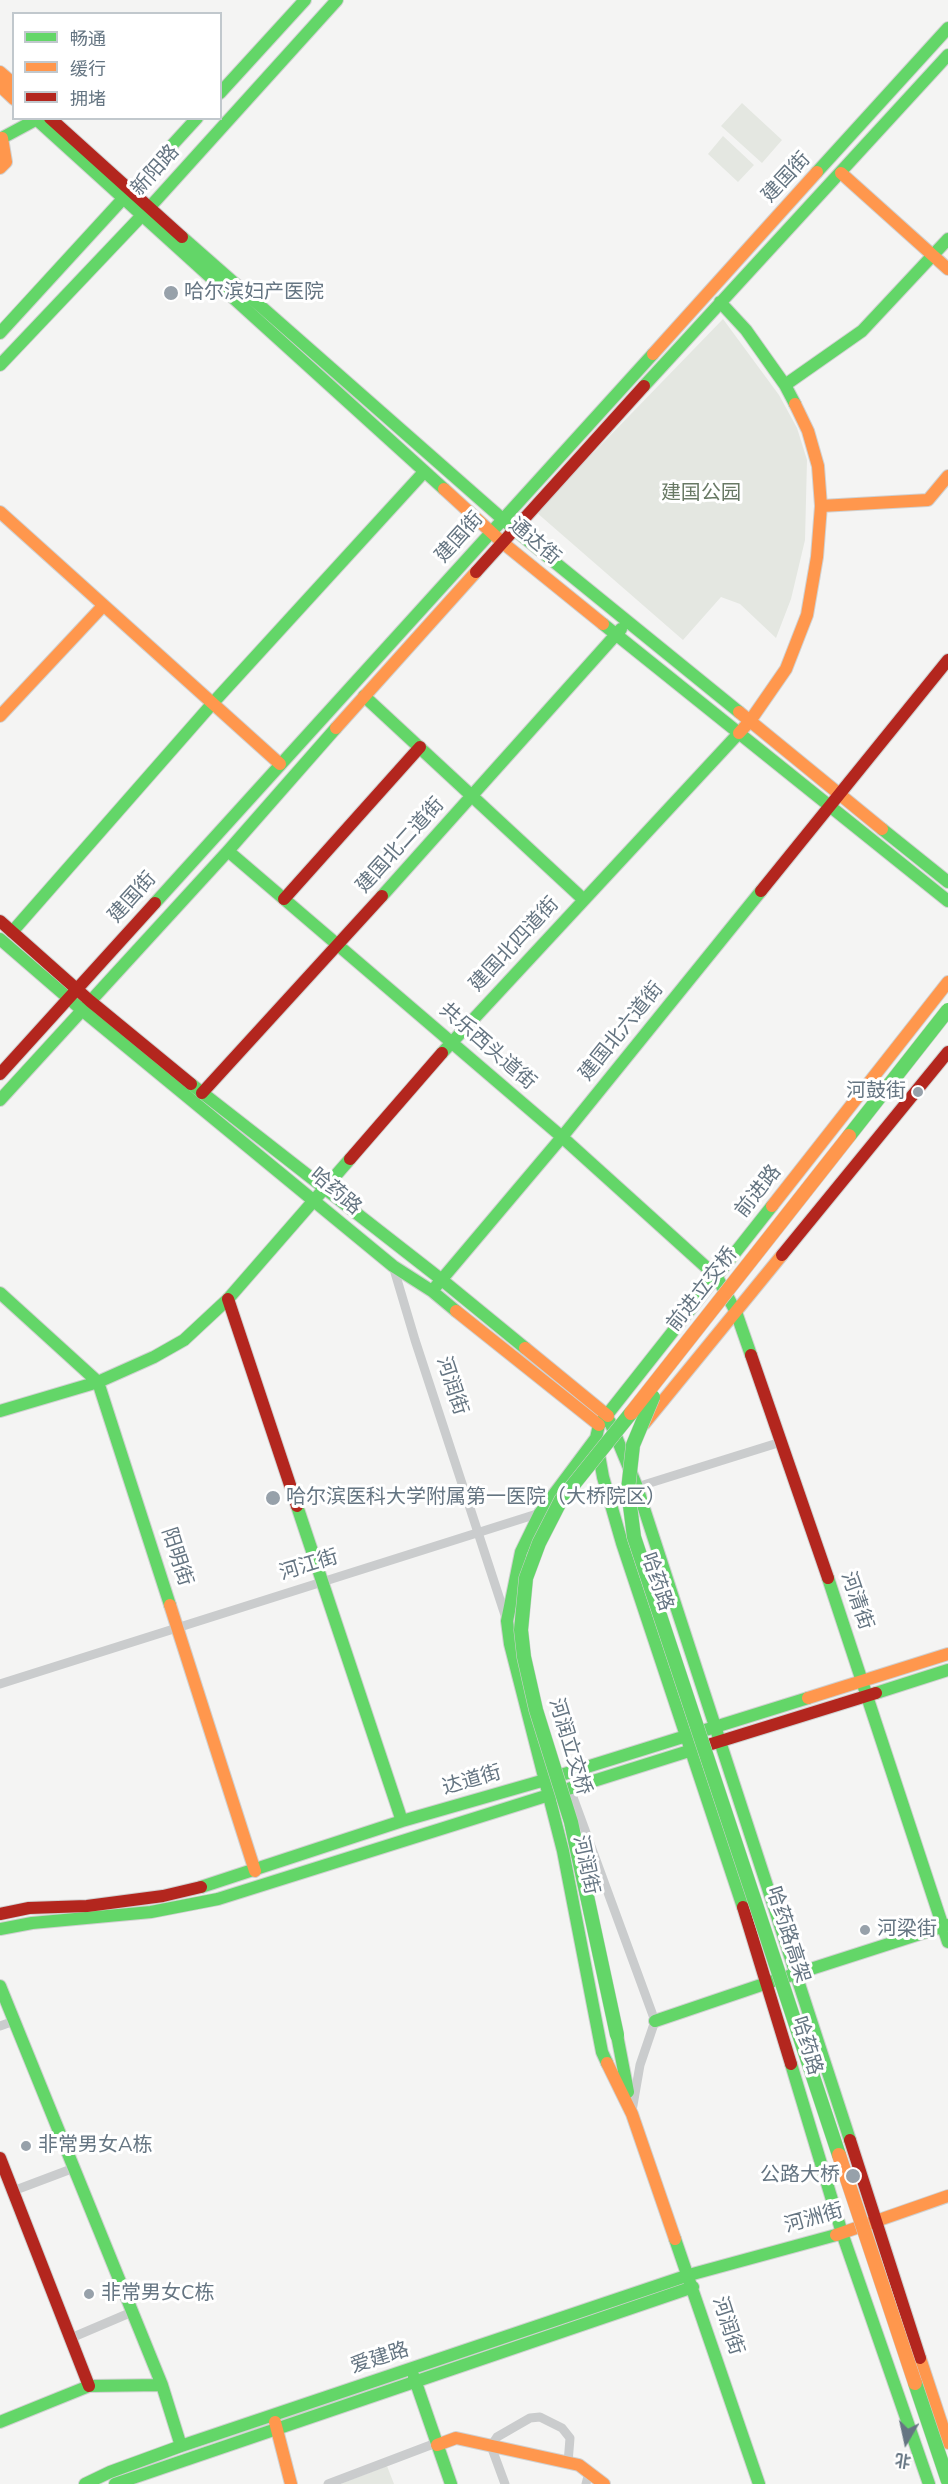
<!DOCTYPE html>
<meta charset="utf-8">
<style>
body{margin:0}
#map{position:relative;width:948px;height:2484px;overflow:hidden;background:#f4f4f3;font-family:"Nunito Sans","Noto Sans SC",sans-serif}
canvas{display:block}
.legend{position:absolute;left:12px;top:12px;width:210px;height:108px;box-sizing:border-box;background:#fff;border:2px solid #c1c8cd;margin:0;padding:8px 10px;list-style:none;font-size:18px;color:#657582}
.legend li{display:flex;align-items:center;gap:12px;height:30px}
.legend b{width:30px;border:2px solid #c1c8cd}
.north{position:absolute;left:876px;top:2412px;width:60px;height:60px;-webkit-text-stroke:4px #fff;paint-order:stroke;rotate:189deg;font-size:16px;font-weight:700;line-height:24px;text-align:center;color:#657582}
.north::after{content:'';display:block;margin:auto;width:21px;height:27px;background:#657582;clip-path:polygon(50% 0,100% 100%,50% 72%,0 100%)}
</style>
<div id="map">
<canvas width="948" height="2484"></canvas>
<ul class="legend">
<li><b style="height:8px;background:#63d668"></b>畅通</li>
<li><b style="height:8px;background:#ff974d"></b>缓行</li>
<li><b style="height:8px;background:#b3261e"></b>拥堵</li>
</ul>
<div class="north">北</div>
</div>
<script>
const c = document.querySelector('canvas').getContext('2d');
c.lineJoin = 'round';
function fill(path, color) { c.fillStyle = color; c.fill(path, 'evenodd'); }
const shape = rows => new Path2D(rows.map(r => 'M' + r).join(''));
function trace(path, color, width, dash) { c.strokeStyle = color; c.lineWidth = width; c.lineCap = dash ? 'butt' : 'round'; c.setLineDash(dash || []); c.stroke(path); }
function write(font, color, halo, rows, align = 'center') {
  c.font = font + ' "Nunito Sans","Noto Sans SC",sans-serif'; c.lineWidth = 6; c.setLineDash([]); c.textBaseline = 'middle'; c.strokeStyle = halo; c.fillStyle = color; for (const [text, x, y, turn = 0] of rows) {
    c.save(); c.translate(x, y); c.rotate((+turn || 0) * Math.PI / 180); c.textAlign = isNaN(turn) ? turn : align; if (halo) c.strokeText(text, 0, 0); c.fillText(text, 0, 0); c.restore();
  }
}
fill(shape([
 [742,103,782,140,762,163,721,126],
 [723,136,754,165,738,182,708,154],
 [723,319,779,395,797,428,807,460,805,540,791,599,776,638,740,604,721,597,683,640,536,512],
 [387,2466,394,2484,340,2484]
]), '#e4e7e1');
const fast = shape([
 [220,93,305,0],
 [35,118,444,489],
 [0,139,39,118],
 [817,172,948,28],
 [182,237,515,530,739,712],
 [720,302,746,330,785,385,795,404],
 [0,333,197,118],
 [0,365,149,208,337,0],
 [785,385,862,331,948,239],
 [644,386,948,55],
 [603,624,948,901],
 [364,696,583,899],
 [882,829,948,882],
 [228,851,562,1137,717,1277,736,1312,751,1355],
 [382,896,621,629],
 [155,903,653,354],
 [12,932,212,704,424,472],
 [0,939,82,1010,393,1266,432,1291,456,1311],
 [442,1053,739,733],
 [191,1084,442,1280,525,1348],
 [0,1100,228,851,336,728],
 [432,1291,562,1137,761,891],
 [0,1293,98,1382,170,1605],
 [0,1411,98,1382,154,1357,184,1340,228,1299,350,1159],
 [610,1422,637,1487,850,2140],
 [596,1438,540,1513,521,1552,507,1621,510,1644,563,1851,602,2052,607,2063],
 [297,1506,402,1821],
 [828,1578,948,1942],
 [876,1693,948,1670],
 [201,1887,402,1821,545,1780,808,1698],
 [743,1907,622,1543,603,1477,596,1438,599,1425,772,1206],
 [0,1929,32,1923,151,1912,218,1899,708,1745],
 [789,1976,948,1925],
 [0,1986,162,2385,181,2446],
 [655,2021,773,1981],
 [617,2035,628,2092],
 [791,2064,842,2233,929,2484],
 [675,2239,759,2484],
 [414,2377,451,2484],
 [0,2422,89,2386,162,2385],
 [85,2484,110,2472,181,2446,689,2275,836,2235],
 [115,2484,693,2287]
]);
const slow = shape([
 [0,72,14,84],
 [0,86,14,99],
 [0,168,6,162,2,138],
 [841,173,948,269],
 [653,354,817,172],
 [444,489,503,543,603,624],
 [821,506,928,500,948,476],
 [0,512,280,764],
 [739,712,882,829],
 [0,716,103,606],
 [336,728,476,572],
 [739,733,750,721,786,669,807,615,817,557,821,506,818,466,808,431,795,404],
 [772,1206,948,982],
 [456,1311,599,1425],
 [525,1348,608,1416],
 [644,1424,782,1255],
 [170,1605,255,1871],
 [808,1698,948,1654],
 [607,2063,632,2114,675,2239],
 [836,2235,948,2196],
 [920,2358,948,2443],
 [275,2422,291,2484],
 [437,2445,456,2438,579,2465,604,2484]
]);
const jam = shape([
 [50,118,182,237],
 [476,572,644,386],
 [761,891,948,660],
 [284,899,420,747],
 [0,921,90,1001,191,1084],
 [0,1074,155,903],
 [202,1093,382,896],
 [350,1159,442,1053],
 [782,1255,948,1052],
 [228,1299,297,1506],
 [751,1355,828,1578],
 [708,1745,876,1693],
 [743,1907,791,2064],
 [0,1914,29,1908,87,1906,163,1896,201,1887],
 [850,2140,920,2358],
 [0,2158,89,2386]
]);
trace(fast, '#d0d1d1', 14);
trace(slow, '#d0d1d1', 14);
trace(jam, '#d0d1d1', 14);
trace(shape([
 [393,1266,415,1340,505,1615],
 [637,1487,781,1442],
 [0,1684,540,1513],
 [570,1789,655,2021,640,2065,632,2111],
 [0,2026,14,2021],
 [13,2191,74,2168],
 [71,2338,132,2312],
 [328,2484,436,2443],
 [505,2484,491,2446,497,2437,530,2418,540,2417,562,2428,570,2438,568,2463],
 [586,2484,589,2472]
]), '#cacccd', 9);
trace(fast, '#63d668', 12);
trace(slow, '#ff974d', 12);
trace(jam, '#b3261e', 12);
const fastBridge = shape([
 [849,1136,948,1010],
 [653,1397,633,1445,628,1490,634,1537,839,2155],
 [617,2035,571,1822,536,1710,524,1657,521,1630,526,1578,539,1543,561,1500,631,1413],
 [915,2383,948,2481]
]);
const slowBridge = shape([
 [631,1413,849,1136],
 [839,2155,915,2383]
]);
trace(fastBridge, '#d0d0d1', 15, []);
trace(slowBridge, '#d0d0d1', 15, []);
trace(fastBridge, '#63d668', 14);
trace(slowBridge, '#ff974d', 14);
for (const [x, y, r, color] of [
 [171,293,8,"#97a1aa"],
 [918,1092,6,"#97a1aa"],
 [273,1498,8,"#97a1aa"],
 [865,1930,6,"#97a1aa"],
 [26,2146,6,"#97a1aa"],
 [853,2176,8,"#97a1aa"],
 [89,2294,6,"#97a1aa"]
]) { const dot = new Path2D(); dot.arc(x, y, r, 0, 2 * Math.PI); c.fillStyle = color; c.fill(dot); trace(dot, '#fff', 2); }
write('20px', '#657582', '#fff', [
 ["新阳路",156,171,-48],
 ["建国街",787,178,-47],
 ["建国街",460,538,-48],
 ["通达街",534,542,40],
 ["建国北二道街",401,846,-48],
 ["建国街",133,898,-48],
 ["建国北四道街",515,945,-47],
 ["建国北六道街",622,1032,-51],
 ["共乐西头道街",487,1047,41],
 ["哈药路",335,1192,40],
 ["前进路",759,1192,-52],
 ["前进立交桥",703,1290,-52],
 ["河润街",451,1386,72],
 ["阳明街",176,1557,72],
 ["河江街",309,1566,-17],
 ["哈药路",656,1582,71],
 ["河清街",856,1601,71],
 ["河润立交桥",569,1747,73],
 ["达道街",472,1781,-16],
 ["河润街",585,1865,78],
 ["哈药路高架",787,1935,72],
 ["哈药路",806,2046,73],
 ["河洲街",814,2219,-16],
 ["河润街",727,2326,72],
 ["爱建路",380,2359,-18]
]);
write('20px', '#657582', '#fff', [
 ["哈尔滨妇产医院",184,293],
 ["河鼓街",906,1092,"right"],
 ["哈尔滨医科大学附属第一医院（大桥院区）",286,1498],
 ["河梁街",877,1930],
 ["非常男女A栋",38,2146],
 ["公路大桥",840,2176,"right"],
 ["非常男女C栋",101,2294]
], 'left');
write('20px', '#687964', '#fff', [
 ["建国公园",701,494]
]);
</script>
